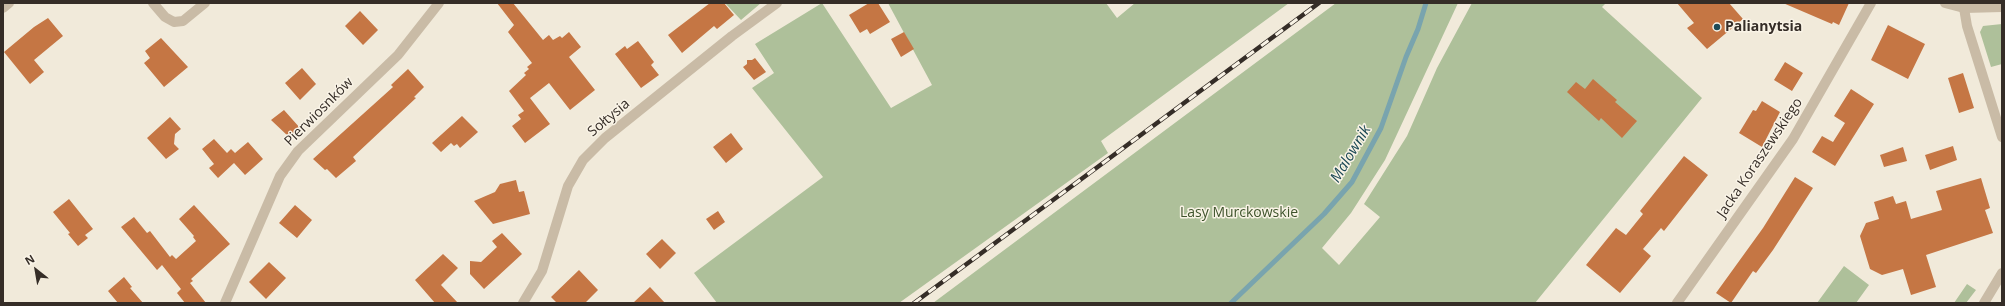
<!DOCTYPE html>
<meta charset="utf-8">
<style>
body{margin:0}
#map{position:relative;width:2005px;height:306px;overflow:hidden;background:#f1eada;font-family:"Open Sans",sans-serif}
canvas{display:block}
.frame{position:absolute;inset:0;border:4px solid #352d27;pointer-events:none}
.north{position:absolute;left:16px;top:250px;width:40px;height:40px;-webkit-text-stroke:3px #f9f3e6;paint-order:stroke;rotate:329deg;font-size:11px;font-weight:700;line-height:16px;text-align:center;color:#352d27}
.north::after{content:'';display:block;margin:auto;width:14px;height:18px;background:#352d27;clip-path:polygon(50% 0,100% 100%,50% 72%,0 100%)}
</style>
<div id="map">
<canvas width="2005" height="306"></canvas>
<div class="frame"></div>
<div class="north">N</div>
</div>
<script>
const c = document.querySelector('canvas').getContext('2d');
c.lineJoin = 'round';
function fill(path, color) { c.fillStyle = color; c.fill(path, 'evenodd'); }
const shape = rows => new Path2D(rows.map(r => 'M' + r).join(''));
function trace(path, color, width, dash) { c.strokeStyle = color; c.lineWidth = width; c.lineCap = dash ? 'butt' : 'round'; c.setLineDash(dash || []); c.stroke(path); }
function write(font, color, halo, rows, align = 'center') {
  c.font = font + ' "Open Sans",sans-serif'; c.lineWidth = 3; c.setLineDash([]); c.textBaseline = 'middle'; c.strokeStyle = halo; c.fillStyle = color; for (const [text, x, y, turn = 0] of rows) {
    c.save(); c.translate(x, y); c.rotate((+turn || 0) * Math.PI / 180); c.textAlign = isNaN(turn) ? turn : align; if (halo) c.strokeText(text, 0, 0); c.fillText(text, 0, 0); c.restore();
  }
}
fill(shape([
 [725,3,761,3,741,20],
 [822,3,891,108,932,85,888,3,1106,3,1117,18,1135,3,1289,3,1101,141,1108,153,899,303,717,303,694,273,823,177,752,88,774,73,755,44],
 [1336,3,1458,3,1385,160,1351,213,1322,248,1339,265,1380,217,1364,204,1407,136,1437,68,1472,3,1606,3,1602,7,1702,98,1535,303,933,303],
 [2002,24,2002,64,1991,67,1980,32,1983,26],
 [1844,266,1869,285,1856,303,1817,303],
 [1967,284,1976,290,1966,303,1954,303]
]), '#aec09a');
trace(shape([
 [1231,303,1324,214,1352,182,1381,128,1406,57,1418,29,1426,3]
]), '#79a4ae', 5);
fill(shape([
 [497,3,513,3,543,40,549,35,553,40,560,36,562,38,569,32,581,47,569,57,595,90,570,110,549,83,530,98,550,124,525,143,512,126,521,119,518,115,524,111,509,91,526,75,524,73,529,69,527,67,532,63,508,32,514,25],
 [710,3,724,3,734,15,717,29,714,26,682,53,668,35],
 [869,3,878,3,890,22,870,34,867,29,860,33,849,15],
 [1677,3,1729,3,1743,19,1707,49,1687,28,1694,23],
 [1783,3,1849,3,1839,25,1833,22,1832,24],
 [360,11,378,30,363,45,345,26],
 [48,18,63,36,34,60,44,72,30,84,4,52,34,27],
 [1888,25,1925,44,1908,79,1871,60],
 [904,32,914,49,901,57,891,39],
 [161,38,188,67,164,87,144,63,150,58,145,51],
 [638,41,654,62,651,65,659,75,641,88,615,54,625,46,627,49],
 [755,58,766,72,754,80,743,67,747,64,747,60,752,60],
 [1785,62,1803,73,1792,91,1774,80],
 [302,68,316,84,300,100,285,83],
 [408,69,424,87,414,97,416,98,353,157,356,161,336,178,327,169,325,170,313,159,393,87,391,85],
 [1963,73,1974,108,1959,113,1948,78],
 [1593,79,1617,100,1615,102,1637,121,1622,138,1601,118,1599,121,1567,92,1576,82,1585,89],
 [1851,89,1874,104,1835,166,1812,152,1822,136,1833,142,1845,123,1834,116],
 [1762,101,1780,112,1762,147,1739,133,1753,110,1756,111],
 [284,110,300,128,289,137,271,120],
 [462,116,478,132,460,148,457,144,454,146,451,143,441,152,432,143],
 [170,117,181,129,175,134,174,144,179,149,166,159,147,138],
 [731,133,743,149,726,163,713,147],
 [214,139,227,153,231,149,235,153,248,142,263,159,245,175,234,163,218,178,209,168,214,164,202,149],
 [1953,146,1957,160,1930,170,1925,155],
 [1903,147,1907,161,1884,167,1880,155],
 [1684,156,1708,175,1664,231,1661,228,1643,249,1651,256,1620,293,1586,265,1616,228,1626,235,1643,214,1640,211],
 [1795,177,1813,188,1773,250,1756,273,1753,271,1731,303,1716,293,1763,228],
 [1981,178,1990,208,1985,210,1993,233,1926,255,1936,287,1911,295,1903,269,1882,275,1870,269,1860,236,1866,223,1879,219,1874,202,1893,196,1896,204,1906,201,1911,219,1942,210,1936,191],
 [516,180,519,192,524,191,530,214,493,224,474,201,495,192,500,184],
 [69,199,93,229,85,235,88,238,78,246,68,234,70,233,53,212],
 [194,205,230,244,191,279,193,281,190,283,206,303,185,303,177,293,181,289,162,265,157,270,121,227,134,217,147,233,150,231,170,257,172,255,176,259,196,241,193,237,194,236,179,219],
 [295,205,312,220,297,238,279,223],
 [718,211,725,222,714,230,706,219],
 [502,233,522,254,484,289,470,274,470,261,481,262,497,247,492,241],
 [662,239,676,253,660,269,646,254],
 [443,254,458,268,441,285,458,303,435,303,415,280],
 [269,262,286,278,266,299,249,282],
 [579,270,598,290,585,303,557,303,551,297],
 [124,277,132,287,130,288,143,303,118,303,108,291],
 [650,287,665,303,633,303]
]), '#c57644');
trace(shape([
 [153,3,165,17,174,22,183,21,205,3],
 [3,8,9,3],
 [1964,8,1967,26,2002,137],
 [225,303,280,176,298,151,398,55,439,3],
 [523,303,542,271,568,186,583,160,605,138,732,36,777,3],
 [1677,303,1793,139,1871,3],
 [1984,303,2002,273]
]), '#c9bba6', 10);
trace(shape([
 [1945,3,1964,8,2002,7]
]), '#c9bba6', 10);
const rail = shape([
 [914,303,1319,3]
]);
trace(rail, '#352d27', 4.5);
trace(rail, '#f9f3e6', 3, [9]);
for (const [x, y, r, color] of [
 [1717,27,4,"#1d4a56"]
]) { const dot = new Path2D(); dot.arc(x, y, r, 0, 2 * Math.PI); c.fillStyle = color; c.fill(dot); trace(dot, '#f9f3e6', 1.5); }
write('bold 14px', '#352d27', '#f9f3e6', [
 ["Palianytsia",1725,27]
], 'left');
write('14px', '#352d27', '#f9f3e6', [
 ["Pierwiosnków",319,112,-45],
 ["Sołtysia",609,118,-40],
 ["Jacka Koraszewskiego",1760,158,-56]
]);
write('14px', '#3e532b', '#f9f3e6', [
 ["Lasy Murckowskie",1239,213]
]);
write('italic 15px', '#1d4a56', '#f9f3e6', [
 ["Malownik",1351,154,-59]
]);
</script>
